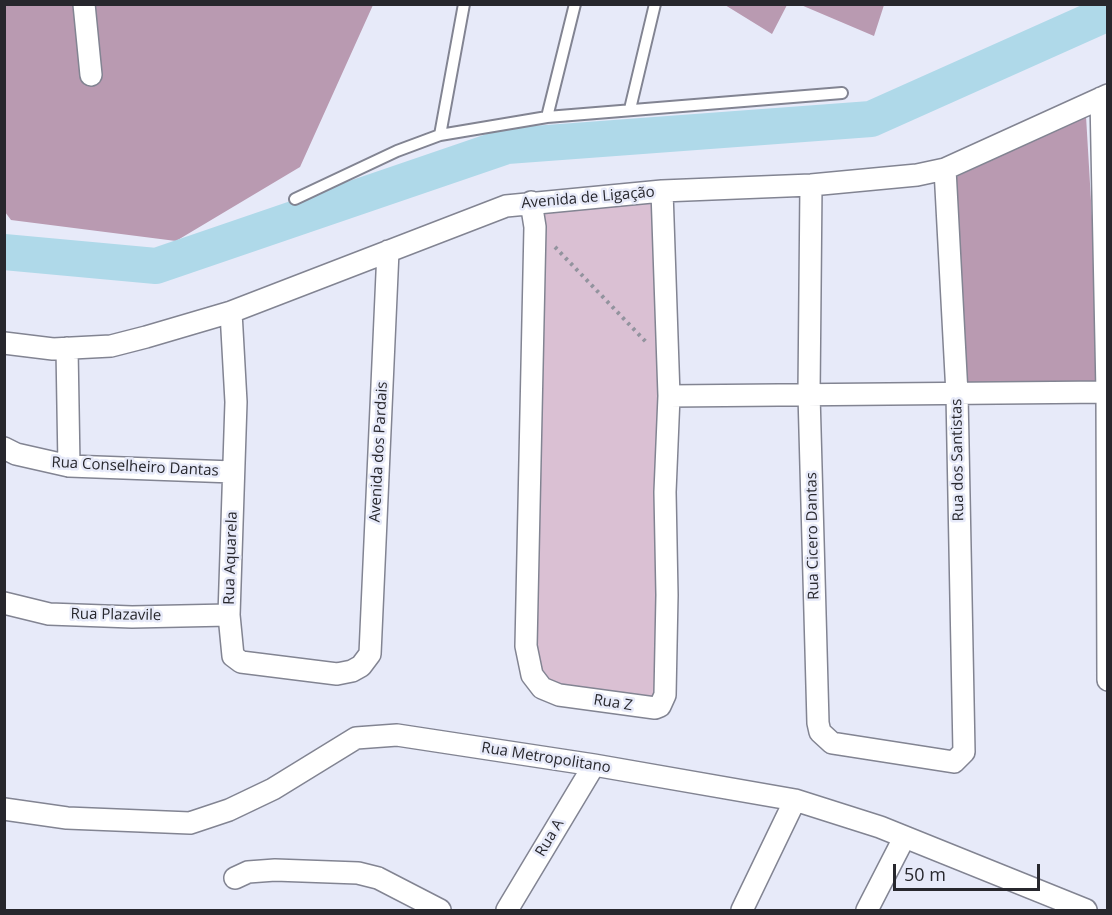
<!DOCTYPE html>
<meta charset="utf-8">
<style>
body{margin:0}
#map{position:relative;width:1112px;height:915px;overflow:hidden;background:#e7eaf9;font-family:"Open Sans",sans-serif}
canvas{display:block}
.frame{position:absolute;inset:0;border:6px solid #27272d;pointer-events:none}
.scale{position:absolute;left:893px;top:864px;width:147px;height:27px;box-sizing:border-box;border:3px solid #27272d;border-top:0;padding-left:8px;font-size:18px;line-height:21px;white-space:nowrap;color:#27272d;-webkit-text-stroke:4px #e7eaf9;paint-order:stroke}
</style>
<div id="map">
<canvas width="1112" height="915"></canvas>
<div class="frame"></div>
<div class="scale">50 m</div>
</div>
<script>
const c = document.querySelector('canvas').getContext('2d');
c.lineJoin = 'round';
function fill(path, color) { c.fillStyle = color; c.fill(path, 'evenodd'); }
const shape = rows => new Path2D(rows.map(r => 'M' + r).join(''));
function trace(path, color, width, dash) { c.strokeStyle = color; c.lineWidth = width; c.lineCap = dash ? 'butt' : 'round'; c.setLineDash(dash || []); c.stroke(path); }
function write(font, color, halo, rows, align = 'center') {
  c.font = font + ' "Open Sans",sans-serif'; c.lineWidth = 5; c.setLineDash([]); c.textBaseline = 'middle'; c.strokeStyle = halo; c.fillStyle = color; for (const [text, x, y, turn = 0] of rows) {
    c.save(); c.translate(x, y); c.rotate((+turn || 0) * Math.PI / 180); c.textAlign = isNaN(turn) ? turn : align; if (halo) c.strokeText(text, 0, 0); c.fillText(text, 0, 0); c.restore();
  }
}
fill(shape([
 [660,190,661,703,557,693,529,676,531,200]
]), '#dac0d3');
fill(shape([
 [4,5,373,5,300,167,176,241,11,220,5,212],
 [725,5,787,5,772,34],
 [801,5,884,4,884,5,874,36],
 [1086,116,1102,387,966,384,956,177]
]), '#b99ab1');
trace(shape([
 [4,252,156,266,507,146,871,119,1108,13]
]), '#afd9e9', 36);
const service = shape([
 [630,109,655,4],
 [547,117,575,4],
 [440,135,464,4],
 [295,199,397,151,440,135,547,117,842,93]
]);
const minor = shape([
 [84,4,91,75],
 [1101,98,1107,392,1108,680],
 [811,185,809,394,818,723,820,732,832,743,954,762,964,752,957,394,945,169],
 [531,202,535,227,526,646,532,675,542,688,559,695,655,708,660,706,665,695,667,595,665,492,669,396,662,191],
 [231,312,236,402,229,615,233,656,241,662,337,674,352,671,361,666,370,654,388,251],
 [4,343,53,349,111,346,146,337,231,312,506,206,662,191,811,185,917,175,945,169,1108,95],
 [67,348,69,466],
 [669,396,1108,392],
 [4,448,16,454,69,466,233,472],
 [4,603,49,614,132,617,229,615],
 [4,809,67,818,190,823,229,810,273,789,356,738,397,735,594,765,795,800,880,827,1086,910],
 [235,878,248,872,275,870,358,873,378,878,440,910],
 [507,910,594,765],
 [742,910,795,800],
 [867,910,904,838]
]);
trace(service, '#828492', 14);
trace(minor, '#828492', 24);
trace(shape([
 [555,247,647,343]
]), '#92939e', 4, [3, 4.5]);
trace(service, '#fff', 10);
trace(minor, '#fff', 21);
write('15px', '#27272d', '#e7eaf9', [
 ["Avenida de Ligação",588,198,-5],
 ["Avenida dos Pardais",379,452,-87],
 ["Rua dos Santistas",958,460,-91],
 ["Rua Conselheiro Dantas",135,467,3],
 ["Rua Cicero Dantas",813,536,-91],
 ["Rua Aquarela",231,558,-88],
 ["Rua Plazavile",116,615,1],
 ["Rua Z",613,703,9],
 ["Rua Metropolitano",546,758,9],
 ["Rua A",550,838,-59]
]);
</script>
